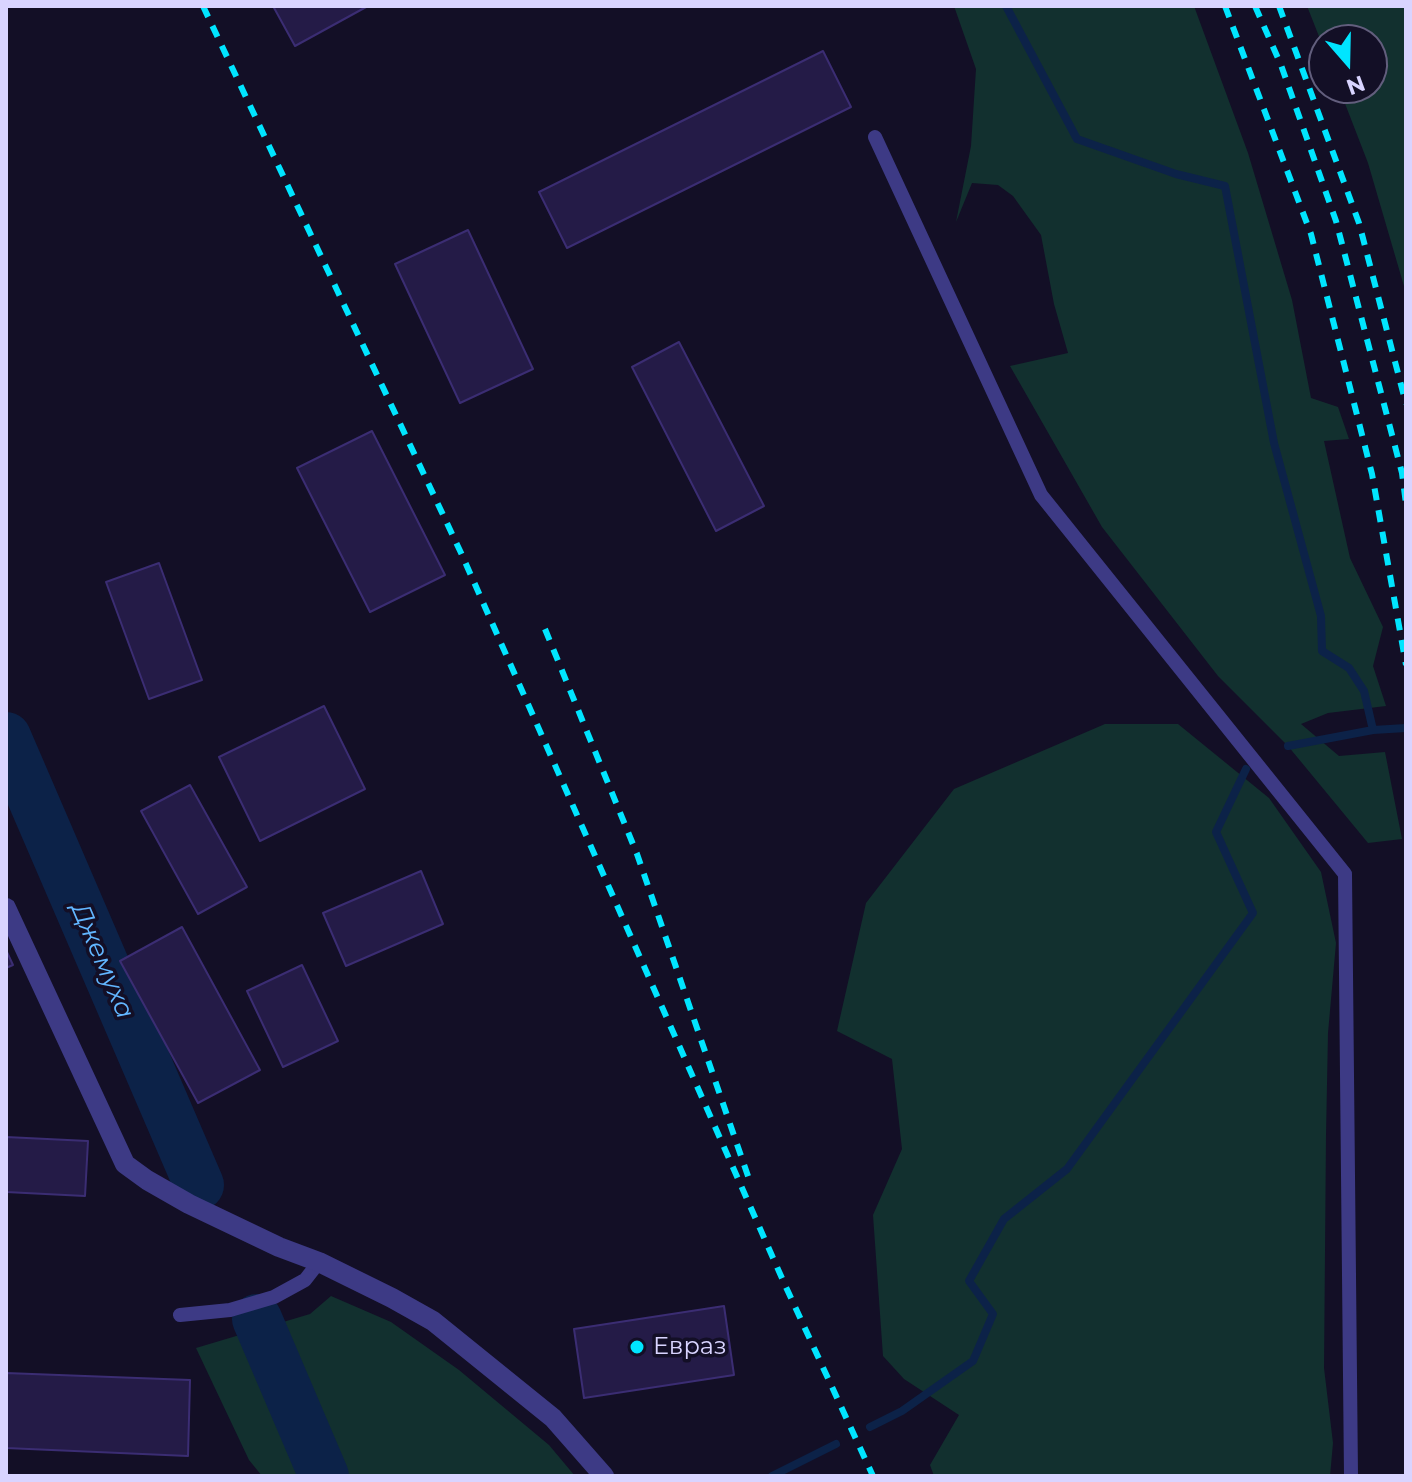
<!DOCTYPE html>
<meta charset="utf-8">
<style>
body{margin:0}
#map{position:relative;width:1412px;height:1482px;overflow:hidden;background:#130f26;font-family:Montserrat,sans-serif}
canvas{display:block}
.frame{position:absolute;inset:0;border:8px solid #d9d4ff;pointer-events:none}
.north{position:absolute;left:1308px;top:24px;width:80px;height:80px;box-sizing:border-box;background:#130f26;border:2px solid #625e7d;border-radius:50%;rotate:160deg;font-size:22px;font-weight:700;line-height:32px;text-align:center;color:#d9d4ff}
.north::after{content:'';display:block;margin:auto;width:28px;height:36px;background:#00e5ff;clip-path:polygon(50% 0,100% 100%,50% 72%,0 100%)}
</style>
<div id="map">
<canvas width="1412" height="1482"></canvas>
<div class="frame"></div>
<div class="north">N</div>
</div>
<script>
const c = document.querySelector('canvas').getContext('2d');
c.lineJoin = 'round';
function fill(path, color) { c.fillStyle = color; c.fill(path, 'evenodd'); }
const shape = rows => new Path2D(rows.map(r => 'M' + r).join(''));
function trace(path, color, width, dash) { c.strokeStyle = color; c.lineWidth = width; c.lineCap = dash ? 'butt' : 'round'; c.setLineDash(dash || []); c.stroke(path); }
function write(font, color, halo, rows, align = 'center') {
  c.font = font + ' Montserrat,sans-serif'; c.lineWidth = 7; c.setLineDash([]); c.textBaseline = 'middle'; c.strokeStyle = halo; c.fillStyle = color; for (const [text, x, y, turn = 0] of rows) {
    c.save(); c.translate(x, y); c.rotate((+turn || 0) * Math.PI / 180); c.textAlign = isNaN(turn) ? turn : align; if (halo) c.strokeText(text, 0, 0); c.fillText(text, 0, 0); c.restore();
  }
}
fill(shape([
 [954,6,1194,6,1248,153,1292,300,1311,398,1338,407,1349,439,1324,441,1350,558,1383,627,1373,666,1386,706,1328,713,1301,724,1339,756,1385,752,1402,839,1368,843,1288,746,1218,676,1102,527,1010,366,1068,353,1054,304,1041,235,1013,196,998,185,972,183,956,222,971,146,976,69],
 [1307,6,1404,6,1406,10,1406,293,1368,163,1339,88,1372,88,1372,40,1324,40,1324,49],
 [1105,724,1178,724,1269,798,1321,872,1336,943,1328,1033,1326,1135,1324,1368,1333,1443,1330,1476,934,1476,930,1465,959,1415,904,1379,883,1356,873,1215,902,1149,892,1059,837,1031,866,903,954,789],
 [331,1296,391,1322,459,1370,549,1445,575,1476,262,1476,249,1460,196,1348,310,1314]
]), '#12302f');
trace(shape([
 [1006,6,1077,139,1176,174,1225,186,1274,443,1321,616,1322,651,1349,668,1364,691,1373,730],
 [1288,746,1373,730,1406,728],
 [870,1427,902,1411,973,1361,993,1314,969,1281,1004,1219,1067,1169,1253,913,1216,832,1246,769],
 [772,1476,836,1444]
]), '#0c2248', 8);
trace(shape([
 [6,737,199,1185],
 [257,1319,324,1476]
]), '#0c2248', 50);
const building = shape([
 [273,6,368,6,295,46,273,6],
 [823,51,851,107,567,248,539,192,823,51],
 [468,230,533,369,460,403,395,264,468,230],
 [679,342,764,506,716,531,632,367,679,342],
 [372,431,445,575,370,612,297,468,372,431],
 [159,563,202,680,149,699,106,582,159,563],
 [324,706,365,789,260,841,219,757,324,706],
 [190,785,247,887,198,914,141,811,190,785],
 [421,871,443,924,346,966,323,913,421,871],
 [182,927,260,1070,198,1103,120,961,182,927],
 [6,950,13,965,6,968,6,950],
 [302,965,338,1041,283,1067,247,991,302,965],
 [6,1137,88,1141,85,1196,6,1192,6,1137],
 [724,1306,734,1375,584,1398,574,1329,724,1306],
 [6,1373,190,1380,188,1456,6,1448,6,1373]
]);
fill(building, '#241b47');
trace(building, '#3b2d73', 2);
trace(shape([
 [875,137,1041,495,1345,874,1351,1476],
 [180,1315,230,1310,274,1297,305,1280,319,1262]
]), '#3d3a85', 14);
trace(shape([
 [6,908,125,1164,147,1180,189,1204,279,1247,319,1262,392,1298,433,1321,553,1418,604,1476]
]), '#3d3a85', 20);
trace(shape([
 [203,6,462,555,785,1285,873,1476],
 [1225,6,1311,234,1372,474,1406,665],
 [1255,6,1281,65,1336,221,1402,473,1406,504],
 [1279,6,1359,223,1406,404],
 [545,629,637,854,749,1179]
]), '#00e5ff', 6, [12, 10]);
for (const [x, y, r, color] of [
 [637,1347,8,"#00e5ff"]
]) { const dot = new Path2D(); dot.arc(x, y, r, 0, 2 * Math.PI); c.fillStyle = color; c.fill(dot); trace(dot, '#130f26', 3); }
write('24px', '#d9d4ff', '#130f26', [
 ["Евраз",653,1347]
], 'left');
write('italic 26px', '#62b6ff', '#130f26', [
 ["Джемуха",102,961,67]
]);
</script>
